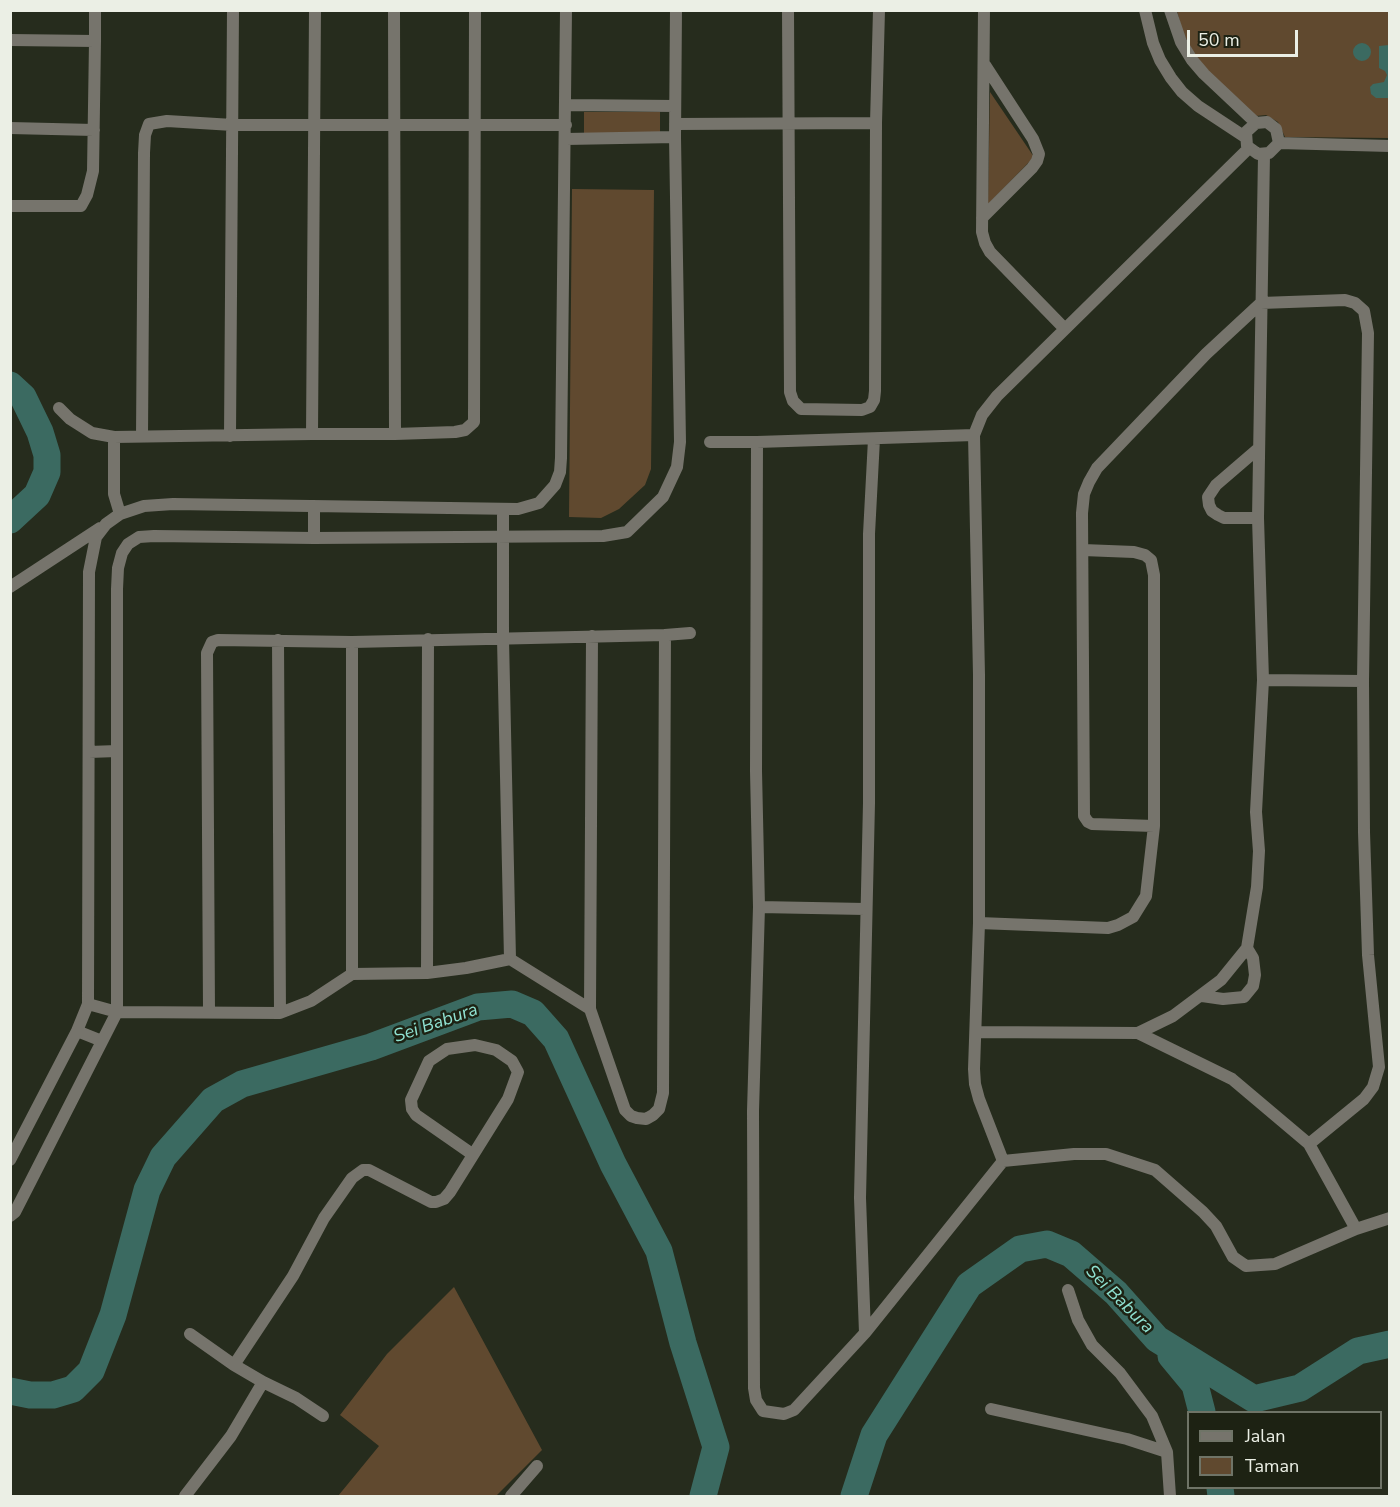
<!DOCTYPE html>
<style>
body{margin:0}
#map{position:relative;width:1400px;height:1507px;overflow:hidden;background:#262c1d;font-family:"Nunito Sans",sans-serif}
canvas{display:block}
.frame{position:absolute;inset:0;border:12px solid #ebefe5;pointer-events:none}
.legend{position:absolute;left:1187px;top:1411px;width:195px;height:78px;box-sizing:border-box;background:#1d2213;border:2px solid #6f7467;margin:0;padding:8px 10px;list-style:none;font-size:18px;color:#ebefe5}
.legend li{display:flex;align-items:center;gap:12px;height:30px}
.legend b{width:30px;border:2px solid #6f7467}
.scale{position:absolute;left:1187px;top:30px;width:111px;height:27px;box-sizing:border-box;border:3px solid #ebefe5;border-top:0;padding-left:8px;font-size:18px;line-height:21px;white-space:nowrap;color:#ebefe5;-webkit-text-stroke:4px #1d2213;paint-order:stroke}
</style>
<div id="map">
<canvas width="1400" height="1507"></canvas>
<div class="frame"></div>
<ul class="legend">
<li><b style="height:8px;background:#76746c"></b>Jalan</li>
<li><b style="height:16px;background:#60492f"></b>Taman</li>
</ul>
<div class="scale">50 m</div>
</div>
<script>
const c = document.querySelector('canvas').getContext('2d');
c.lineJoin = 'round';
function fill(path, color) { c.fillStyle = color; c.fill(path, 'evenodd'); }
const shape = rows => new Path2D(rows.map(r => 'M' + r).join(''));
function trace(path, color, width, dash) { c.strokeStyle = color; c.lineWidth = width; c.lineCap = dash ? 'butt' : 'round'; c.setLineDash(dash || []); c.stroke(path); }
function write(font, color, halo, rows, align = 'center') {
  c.font = font + ' "Nunito Sans",sans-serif'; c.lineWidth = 5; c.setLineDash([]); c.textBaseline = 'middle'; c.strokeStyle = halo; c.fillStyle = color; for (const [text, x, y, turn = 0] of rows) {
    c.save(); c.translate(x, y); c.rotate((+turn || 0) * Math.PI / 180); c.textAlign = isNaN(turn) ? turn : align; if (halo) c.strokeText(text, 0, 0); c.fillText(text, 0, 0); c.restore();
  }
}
fill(shape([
 [1177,11,1389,11,1389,138,1285,137,1278,122,1266,115,1256,116,1213,77,1196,57,1183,33],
 [990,92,1034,157,988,204],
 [584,112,660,112,660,134,584,135],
 [572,189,654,190,651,469,645,485,619,509,601,518,569,517],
 [454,1287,542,1450,496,1496,338,1496,379,1446,340,1415,387,1354]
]), '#60492f');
fill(shape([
 '1353 52a9 9 0 1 1 18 0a9 9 0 1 1-18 0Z',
 [1389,45,1389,98,1376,98,1371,94,1370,87,1373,84,1384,82,1387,75,1385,71,1379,68,1379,46]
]), '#3b6a61');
trace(shape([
 [10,385,23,397,40,432,47,455,47,472,37,495,10,520],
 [1171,1356,1195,1385,1202,1412],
 [10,1391,30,1395,53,1395,73,1389,91,1371,113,1315,147,1190,163,1157,213,1100,242,1084,371,1047,478,1007,512,1004,533,1013,556,1039,613,1164,659,1251,683,1343,716,1447,703,1496],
 [1220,1488,1221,1496],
 [854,1496,874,1435,969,1285,1020,1249,1047,1244,1071,1254,1116,1293,1157,1339,1254,1399,1300,1388,1358,1351,1390,1344]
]), '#3b6a61', 27);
trace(shape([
 [394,10,395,434,455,432,465,430,474,422,475,10],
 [788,10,790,392,793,401,801,409,862,410,870,407,874,400,875,391,876,123,879,10],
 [984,10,982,232,985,243,990,252,1064,328],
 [1145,10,1153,43,1160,60,1171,78,1182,92,1198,106,1245,137],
 [1170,10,1181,42,1192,60,1204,74,1256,123,1267,122,1276,129,1279,143,1269,153,1258,154,1247,146,1246,132,1256,123],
 [10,40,95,41,95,10],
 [566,105,675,106],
 [675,124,876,123],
 [10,128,94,130],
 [566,139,675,137],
 [1279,143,1390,146],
 [10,206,81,206,87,195,93,171,95,41],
 [982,218,1032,168,1037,161,1039,154,1033,139,985,65],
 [59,408,70,419,92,433,114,437,312,434,315,10],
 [312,434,395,434],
 [142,436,144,153,145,135,149,124,167,121,233,125,566,125],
 [230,436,233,10],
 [114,437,114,494,120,514],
 [710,442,757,442,974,435],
 [757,442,756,771,759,907,753,1111,754,1388,756,1400,763,1411,784,1414,794,1410,865,1333,1003,1161,1074,1154,1106,1154,1155,1170,1203,1212,1216,1226,1233,1257,1246,1266,1275,1264,1356,1229,1390,1218],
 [314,506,314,538],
 [1258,518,1224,518,1218,515,1212,511,1209,505,1208,497,1216,485,1259,448],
 [10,587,100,528],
 [665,635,690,633],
 [278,640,280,1013],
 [352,642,352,974],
 [1263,680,1363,681],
 [89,752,117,751],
 [1154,826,1092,824,1088,822,1084,816,1082,513,1084,494,1089,482,1097,468,1206,354,1261,303,1345,300,1355,303,1364,311,1368,333,1363,681,1364,832,1368,955,1379,1067,1373,1087,1364,1099,1309,1144],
 [759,907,865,909],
 [979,923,1108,928,1118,925,1133,917,1146,896,1154,826,1154,575,1151,560,1145,555,1134,552,1083,550],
 [427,973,428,639],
 [1202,996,1223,999,1244,997,1253,986,1255,975,1253,958,1247,948],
 [88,1004,117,1012,280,1013,311,1001,352,974,427,973,466,968,510,959,503,639,503,509],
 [590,1009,592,636],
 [209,1012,207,653,212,642,218,640,352,642,665,635,663,1093,659,1109,653,1115,646,1119,637,1118,631,1116,625,1110,590,1009,510,959],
 [77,1031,102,1041],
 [977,1032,1138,1033,1232,1079,1309,1144,1356,1229],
 [1138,1033,1173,1016,1221,980,1247,948,1257,887,1259,851,1256,812,1263,680,1258,518,1264,155],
 [10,1160,77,1031,88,1004,89,572,96,537,106,524,120,514,144,506,173,504,518,509,539,503,555,485,560,472,561,458,566,10],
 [1003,1161,979,1099,975,1084,974,1069,979,923,979,675,974,435,982,415,997,396,1249,148],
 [10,1216,15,1212,117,1012,117,589,118,568,122,553,128,544,139,537,154,536,314,538,603,536,627,532,663,497,677,467,680,442,675,137,676,10],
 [1068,1290,1078,1320,1092,1345,1120,1373,1152,1416,1167,1452,1170,1496],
 [865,1333,860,1198,869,803,869,534,874,439],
 [190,1334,234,1365],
 [263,1382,296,1398,323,1416],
 [991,1409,1127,1439,1167,1452],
 [185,1496,231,1436,263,1382,234,1365,293,1276,324,1218,352,1178,363,1170,369,1170,431,1202,436,1202,444,1199,450,1192,508,1099,518,1072,512,1061,496,1050,475,1045,447,1049,429,1061,411,1100,412,1109,416,1115,472,1154],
 [511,1496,537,1466]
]), '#76746c', 12);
write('italic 18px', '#8fe1d1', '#1d2213', [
 ["Sei Babura",436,1024,-19],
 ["Sei Babura",1119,1300,45]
]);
</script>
